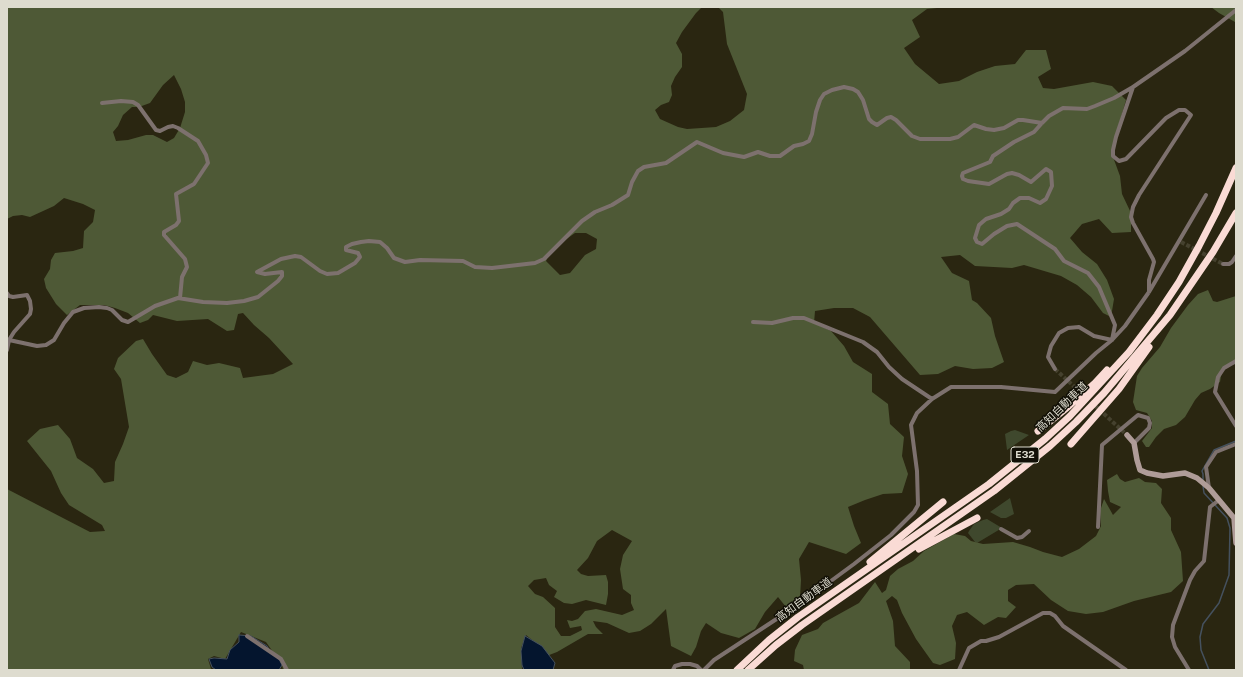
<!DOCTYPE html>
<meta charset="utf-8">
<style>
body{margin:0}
#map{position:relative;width:1243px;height:677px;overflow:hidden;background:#2a2611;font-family:"Public Sans",sans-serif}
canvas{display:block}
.frame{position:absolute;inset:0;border:8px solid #dedccf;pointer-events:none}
</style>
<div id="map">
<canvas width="1243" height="677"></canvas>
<div class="frame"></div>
</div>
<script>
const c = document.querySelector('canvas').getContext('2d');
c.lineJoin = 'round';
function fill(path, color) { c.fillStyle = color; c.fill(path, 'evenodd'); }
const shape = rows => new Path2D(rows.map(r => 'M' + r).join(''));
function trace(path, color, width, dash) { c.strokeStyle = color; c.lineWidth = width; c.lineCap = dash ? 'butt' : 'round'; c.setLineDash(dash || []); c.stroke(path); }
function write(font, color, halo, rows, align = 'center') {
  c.font = font + ' "Public Sans","Noto Sans JP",sans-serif'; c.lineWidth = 3; c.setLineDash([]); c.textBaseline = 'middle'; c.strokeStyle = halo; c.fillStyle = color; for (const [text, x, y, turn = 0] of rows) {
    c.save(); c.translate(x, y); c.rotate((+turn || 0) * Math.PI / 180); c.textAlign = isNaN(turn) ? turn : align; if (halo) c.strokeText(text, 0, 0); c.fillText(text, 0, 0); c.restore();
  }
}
fill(shape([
 [1015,430,1029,435,1007,450,1005,434,1011,431],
 [1010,498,1014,514,1006,518,1001,518,990,512],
 [987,519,1002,528,977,543,975,542,968,533,969,531,974,524,983,520]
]), '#3f482d');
fill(shape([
 [7,7,702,7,696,13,682,32,676,43,682,54,682,67,675,77,671,86,672,95,669,102,661,105,655,110,660,119,678,127,687,129,716,127,730,121,744,110,747,94,727,44,723,12,718,7,947,7,927,9,912,20,920,37,904,48,915,64,939,84,959,81,977,72,995,66,1015,64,1026,50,1046,50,1051,69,1038,77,1043,88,1054,89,1093,82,1112,86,1126,100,1115,138,1113,157,1120,176,1122,194,1131,213,1131,232,1112,233,1099,219,1082,224,1070,238,1082,252,1097,264,1107,280,1114,299,1111,317,1103,313,1091,297,1077,285,1061,276,1024,265,1012,268,975,266,960,255,941,257,952,273,969,281,972,300,977,303,991,318,995,336,1004,362,992,368,973,369,955,366,938,374,920,375,870,317,853,308,834,308,815,311,814,323,831,331,844,346,853,362,872,374,872,392,888,404,890,424,904,437,902,456,908,474,902,493,883,494,865,500,848,507,854,526,861,543,846,554,809,542,799,559,801,580,800,598,786,607,778,597,765,612,755,629,739,638,721,633,706,623,701,631,696,647,691,656,671,646,666,609,651,624,640,631,629,633,607,623,593,621,596,627,603,634,588,634,557,652,544,657,541,647,526,635,521,648,522,670,283,670,281,658,273,652,266,642,241,632,225,659,214,656,208,659,211,669,214,670,7,670,7,489,90,532,105,531,102,525,69,505,61,493,51,471,27,441,40,429,58,425,70,439,77,458,93,469,104,483,114,481,115,462,123,444,129,427,121,379,114,369,118,358,136,341,143,339,152,354,167,375,176,378,188,372,193,361,207,365,219,363,240,368,243,378,273,374,293,364,269,338,254,325,243,313,238,314,234,330,227,331,208,319,177,321,153,315,148,320,140,323,128,313,115,308,104,305,80,305,67,315,56,304,46,288,44,279,50,269,51,260,55,253,73,251,83,248,84,231,93,222,95,210,83,204,64,198,54,206,30,217,22,215,13,216,7,219],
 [174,75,181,89,185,102,185,112,180,128,174,138,167,142,153,135,146,135,128,140,116,141,113,132,118,126,123,115,132,107,139,107,150,103,163,85],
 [575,233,586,233,597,239,596,249,585,255,570,273,560,275,546,261,551,250],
 [612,530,632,541,623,555,620,569,623,589,631,595,631,603,634,610,622,615,596,609,585,611,578,619,572,621,567,620,570,628,581,626,582,630,570,636,561,636,555,627,555,608,543,597,535,594,528,586,534,580,546,578,549,585,557,591,554,597,564,603,572,604,586,600,606,605,608,594,608,582,606,575,588,576,581,574,577,570,588,558,597,541],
 [1211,7,1236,7,1236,21,1235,22,1219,13],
 [1208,290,1213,301,1217,302,1236,296,1236,364,1231,365,1222,371,1220,382,1210,389,1201,393,1195,400,1185,417,1176,425,1164,429,1156,437,1149,447,1146,447,1142,441,1152,428,1152,421,1147,413,1136,410,1133,402,1137,376,1142,368,1160,347,1171,328,1188,305,1198,294],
 [1117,474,1120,479,1125,482,1139,478,1145,482,1156,483,1162,489,1161,503,1171,518,1171,530,1181,552,1183,581,1171,592,1134,601,1103,612,1086,614,1068,611,1051,600,1034,584,1016,585,1008,590,1008,601,1016,607,1006,618,998,617,984,625,967,612,957,615,952,626,956,643,955,659,940,665,933,663,916,639,902,613,897,600,892,596,886,601,893,621,895,646,910,662,910,670,804,670,803,665,794,661,795,650,802,635,818,629,823,623,859,603,875,582,882,593,886,590,890,576,898,569,913,561,924,551,954,534,965,536,971,541,983,544,1013,542,1030,547,1043,552,1062,557,1079,549,1096,536,1101,526,1100,511,1104,499,1113,515,1121,507,1110,502,1108,491,1107,480]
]), '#4e5936');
const water = shape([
 [239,635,251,636,267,646,272,654,279,659,282,665,279,670,216,670,212,667,209,659,214,658,227,659,230,650,239,642,239,635],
 [525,636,542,646,555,663,553,670,524,670,522,665,521,651,525,636]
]);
fill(water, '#04152e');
trace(water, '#45515e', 1);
trace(shape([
 [1203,480,1203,474,1202,471,1214,450,1236,441],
 [1203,486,1204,493,1227,518,1230,528,1229,575,1219,603,1203,624,1200,637,1201,650,1209,670]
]), '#45515e', 1.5);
trace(shape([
 [1181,242,1223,264],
 [1055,369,1127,435]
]), '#45412e', 4, [4, 2]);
trace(shape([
 [1133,87,1116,137,1113,150,1113,156,1119,161,1126,159,1166,118,1179,110,1185,110,1191,115,1139,195,1133,207,1131,217,1133,223,1153,259,1154,262,1149,280,1149,292],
 [102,103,121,101,133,102,138,105,156,130,160,131,168,127,173,126,178,128,198,141,206,155,208,163,194,184,176,194,179,221,176,225,164,232,164,235,185,259,187,267,182,277,180,298],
 [1223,264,1229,264,1232,262,1236,256],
 [7,293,9,296,13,297,27,295,30,301,31,309,30,314,14,332,9,340,7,350],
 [753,322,772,323,793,318,804,318,863,342,877,352,889,367,902,379,932,399],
 [9,340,37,346,46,345,54,340,64,323,73,312,84,308,99,307,107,308,112,310,122,320,128,322,155,306,178,298,203,302,227,303,244,301,258,297,278,281,282,276,282,272,265,274,257,272,281,259,295,256,301,257,320,271,327,274,338,273,355,263,360,257,358,253,346,250,346,247,352,244,361,242,369,241,380,242,387,248,394,258,405,262,420,260,463,261,475,267,492,268,535,263,544,259,582,221,595,212,612,205,628,195,632,182,638,171,644,167,666,163,697,142,723,153,744,157,758,152,770,156,780,156,794,146,803,144,809,141,812,134,816,112,820,100,824,94,832,90,844,87,853,89,858,92,863,100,869,119,872,122,877,125,887,118,891,117,896,120,912,136,920,139,950,139,958,137,974,125,986,129,994,130,1004,128,1018,120,1023,120,1042,123],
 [1112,340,1115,325,1099,287,1088,273,1064,261,1055,249,1017,224,1007,226,994,234,982,244,977,242,975,238,979,225,986,219,1001,214,1009,209,1013,203,1020,198,1029,198,1040,203,1046,199,1052,186,1051,172,1046,169,1031,182,1019,175,1012,173,1007,174,989,184,968,181,963,179,962,176,963,173,990,162,993,156,1014,142,1034,132,1042,123,1049,116,1063,108,1087,109,1095,106,1114,98,1133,87,1185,51,1236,10],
 [1236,361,1224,368,1218,377,1215,392,1236,426],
 [1055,369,1048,357,1051,346,1059,333,1068,328,1079,327,1094,336,1112,340],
 [1209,488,1206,467,1216,452,1236,444],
 [1098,527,1102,445,1138,415,1148,418,1150,423,1149,428,1134,443],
 [1001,529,1017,538,1022,537,1029,531],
 [247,636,281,659,287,670],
 [673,670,675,666,682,664,690,664,697,666,701,670],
 [704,670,714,660,801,603,854,564,891,535,914,512,918,505,917,471,911,425,917,413,932,399,951,387,1001,387,1055,392,1096,353,1112,340,1125,326,1149,292,1206,195],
 [959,670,969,648,981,641,986,641,999,637,1043,613,1050,613,1055,616,1063,626,1126,670],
 [1189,670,1175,647,1172,637,1173,625,1190,580,1195,571,1204,561,1210,507,1219,500]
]), '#7d716e', 4);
trace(shape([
 [1127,435,1134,443,1137,460,1140,470,1147,473,1163,476,1185,473,1197,478,1209,488,1234,518,1236,543]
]), '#af9c98', 5.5);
trace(shape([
 [1038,431,1069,406,1095,383,1107,370],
 [1071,444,1119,389,1149,347],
 [919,549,977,518],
 [870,562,943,502],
 [737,670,769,640,798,617,989,484,1045,439,1070,416,1129,352,1157,315,1179,282,1199,246,1216,213,1236,168],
 [748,670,776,645,802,625,994,491,1050,446,1076,422,1104,393,1170,315,1213,252,1236,213]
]), '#fadbd5', 7);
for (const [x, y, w] of [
 [1025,455,28]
]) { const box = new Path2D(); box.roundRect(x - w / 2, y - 8, w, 16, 3); c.fillStyle = '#110f06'; c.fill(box); trace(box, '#dedccf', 1); }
write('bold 10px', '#dedccf', null, [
 ["E32",1025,455]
]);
write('11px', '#dedccf', '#110f06', [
 ["高知自動車道",1062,407,-44],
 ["高知自動車道",804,600,-36]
]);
</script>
